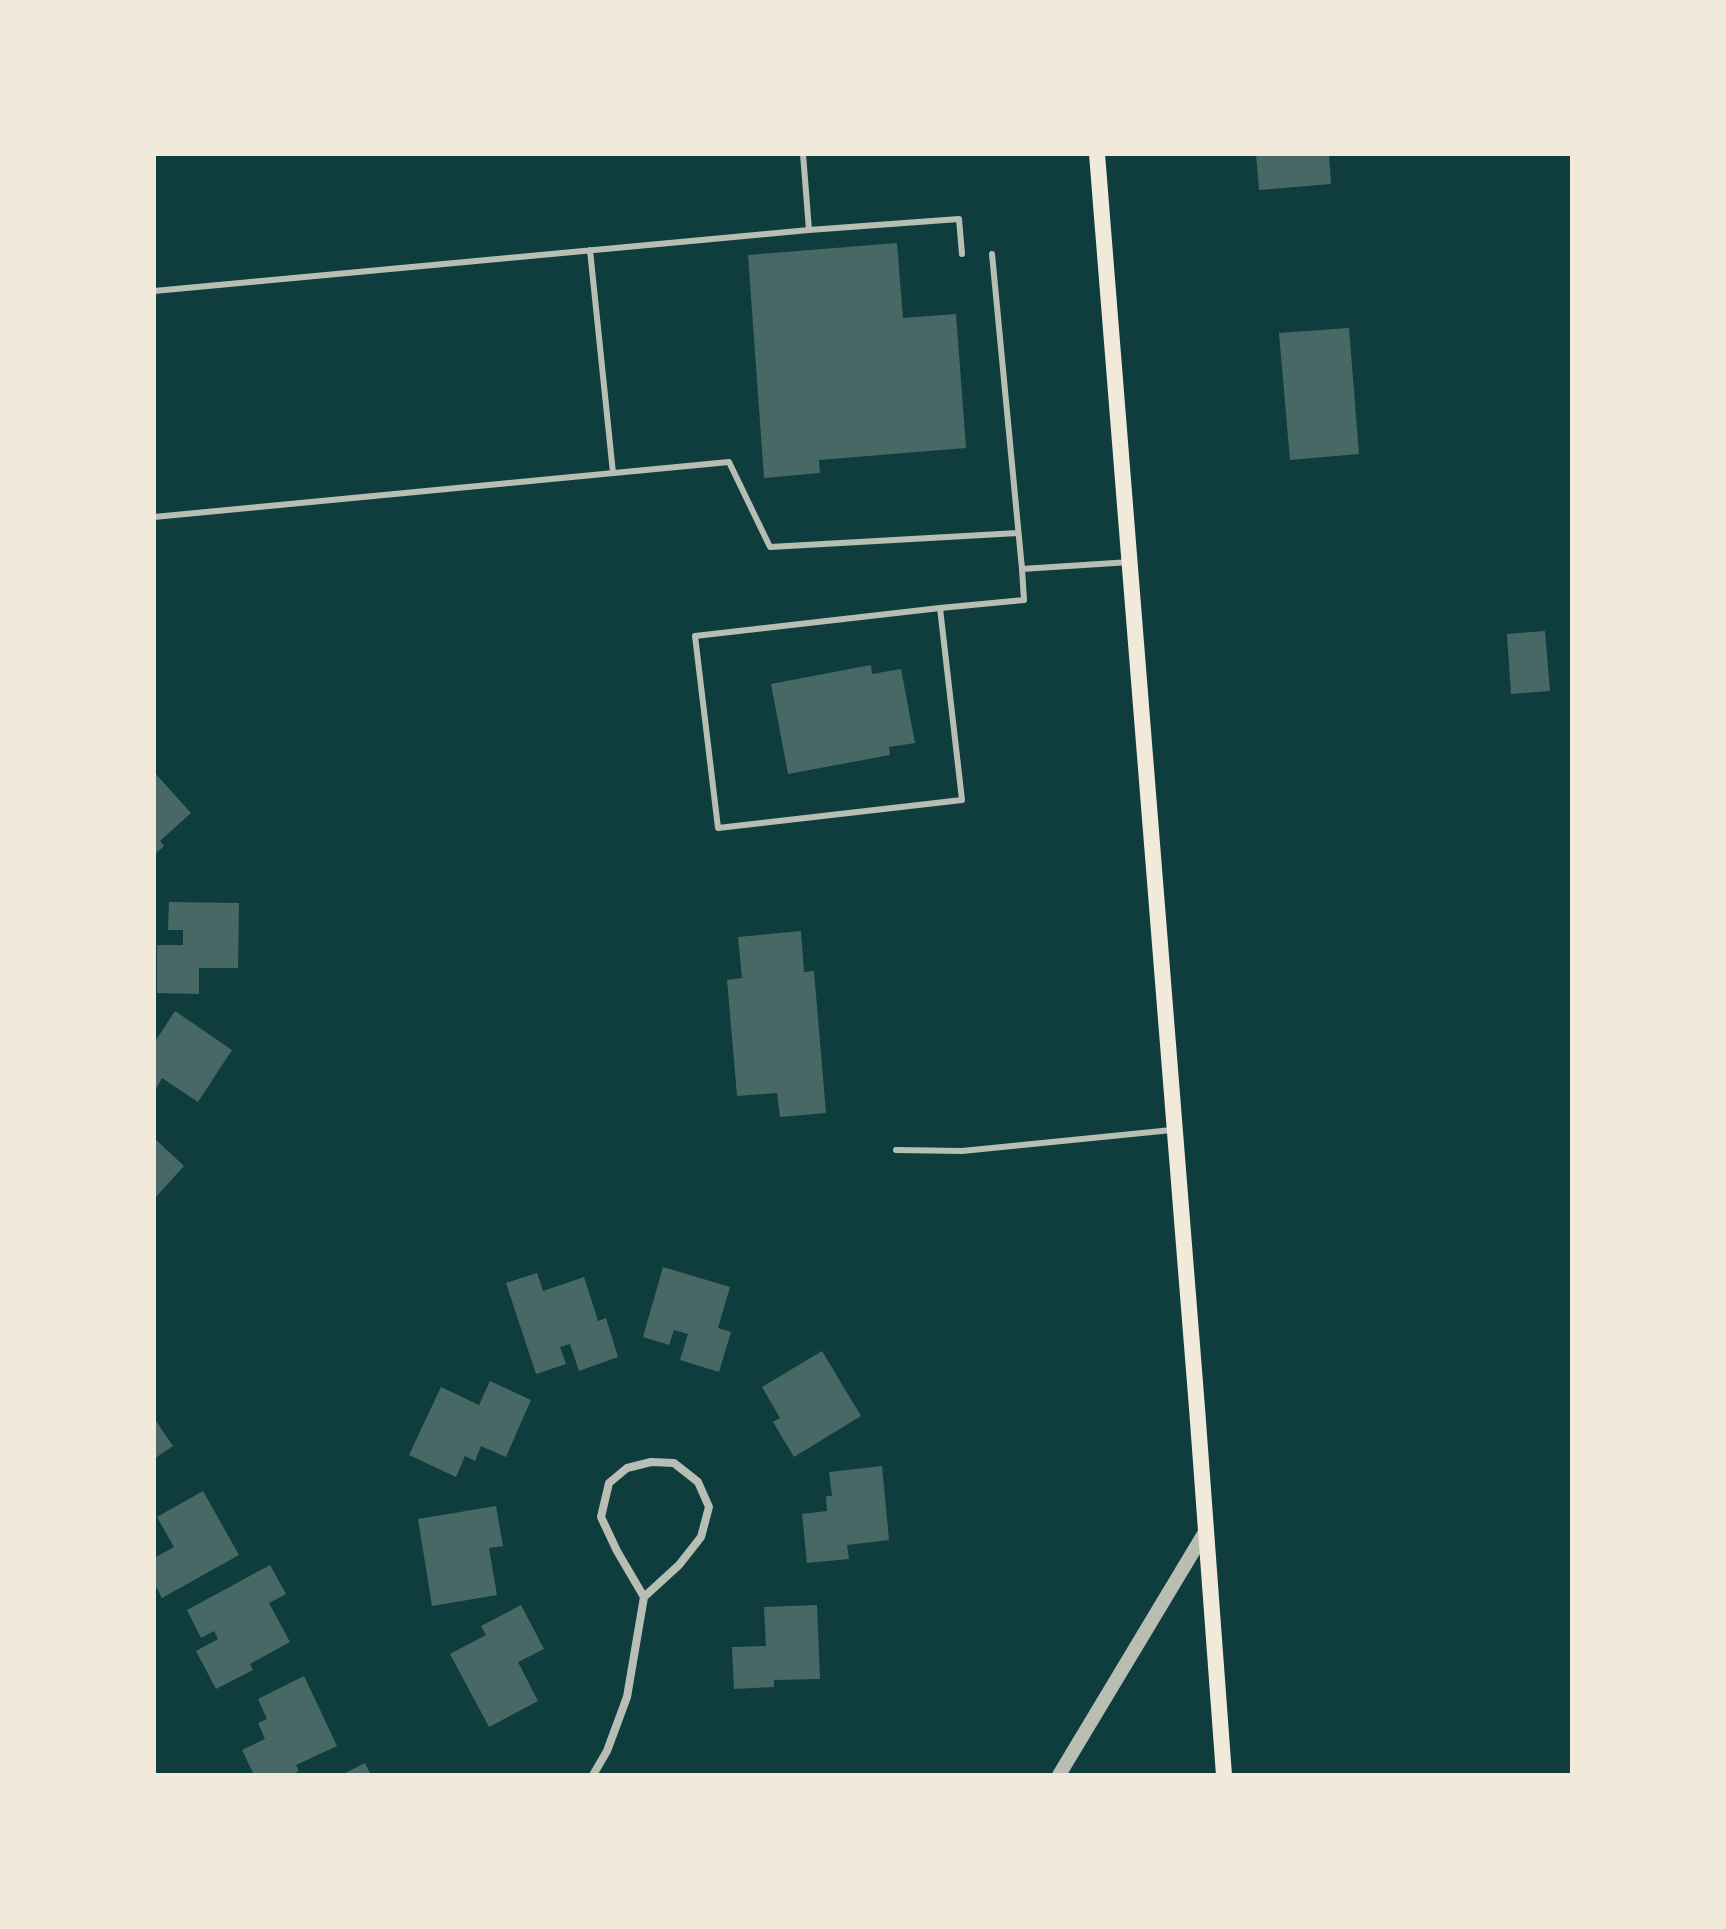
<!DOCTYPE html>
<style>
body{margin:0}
#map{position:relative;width:1726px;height:1929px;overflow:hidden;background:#0f3d3e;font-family:Overpass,sans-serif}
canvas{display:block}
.frame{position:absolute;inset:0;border:156px solid #f1e9da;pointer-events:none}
</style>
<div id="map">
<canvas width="1726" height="1929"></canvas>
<div class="frame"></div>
</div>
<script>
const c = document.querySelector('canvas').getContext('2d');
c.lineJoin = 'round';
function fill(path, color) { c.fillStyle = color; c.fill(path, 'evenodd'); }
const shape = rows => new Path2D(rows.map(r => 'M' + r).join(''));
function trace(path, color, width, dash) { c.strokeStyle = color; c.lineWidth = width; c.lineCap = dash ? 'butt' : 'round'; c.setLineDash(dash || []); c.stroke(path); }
fill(shape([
 [1256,154,1329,154,1331,184,1259,190],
 [897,243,903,318,956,314,966,448,819,460,820,473,764,478,748,255],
 [1349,328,1359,454,1290,460,1279,333],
 [1545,631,1550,691,1511,694,1507,634],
 [871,665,872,674,901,669,915,743,889,747,890,755,788,774,771,684],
 [154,772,191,813,160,841,164,846,154,855],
 [169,902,239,903,238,968,199,968,199,994,157,993,157,945,183,945,183,930,168,930],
 [801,931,804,972,814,971,826,1113,780,1117,777,1093,737,1096,727,980,742,978,738,937],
 [175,1011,232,1050,198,1102,162,1078,154,1092,154,1043],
 [154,1138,184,1166,154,1199],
 [663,1267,730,1287,718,1328,731,1332,719,1372,680,1360,688,1334,674,1330,669,1345,643,1337],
 [537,1273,543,1291,584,1277,598,1321,606,1318,618,1357,579,1371,570,1344,560,1347,566,1364,536,1374,506,1283],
 [822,1351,861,1416,794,1457,773,1422,780,1418,762,1387],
 [490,1381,531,1400,506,1457,481,1446,475,1461,465,1456,456,1477,409,1455,441,1387,479,1405],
 [154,1418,173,1446,154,1459],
 [882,1466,889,1540,847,1545,849,1559,807,1563,802,1514,827,1511,826,1496,832,1496,829,1472],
 [203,1491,239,1555,162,1598,154,1583,154,1558,174,1547,157,1517],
 [496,1506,503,1546,489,1548,497,1595,432,1606,418,1519],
 [270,1565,286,1594,269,1603,290,1642,250,1664,253,1670,216,1689,196,1651,218,1639,214,1631,201,1638,187,1610],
 [521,1605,544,1649,518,1662,538,1701,489,1727,450,1654,486,1635,481,1626],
 [817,1605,820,1679,774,1680,774,1687,734,1689,732,1647,766,1646,764,1607],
 [304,1676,337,1746,296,1765,299,1771,290,1775,254,1775,242,1750,265,1739,258,1723,267,1719,258,1699],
 [365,1763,371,1775,341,1775]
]), '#486865');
trace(shape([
 [803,154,809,230,959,219,962,254],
 [590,250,613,473],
 [992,254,1022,569,1130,562],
 [154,291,809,230],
 [154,517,729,462,770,547,1018,533],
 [940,608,962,800,718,828,695,636,940,608,1024,600,1022,569],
 [896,1150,962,1151,1172,1130]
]), '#b8beb3', 6);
trace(shape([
 [593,1775,607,1751,627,1697,644,1597,617,1551,601,1517,609,1483,627,1468,651,1462,674,1463,698,1482,709,1507,701,1537,679,1565,644,1597]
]), '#b8beb3', 8);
trace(shape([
 [1059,1775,1205,1532]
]), '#b8beb3', 14);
trace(shape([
 [1097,154,1197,1408,1224,1775]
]), '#f1e9da', 16);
</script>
